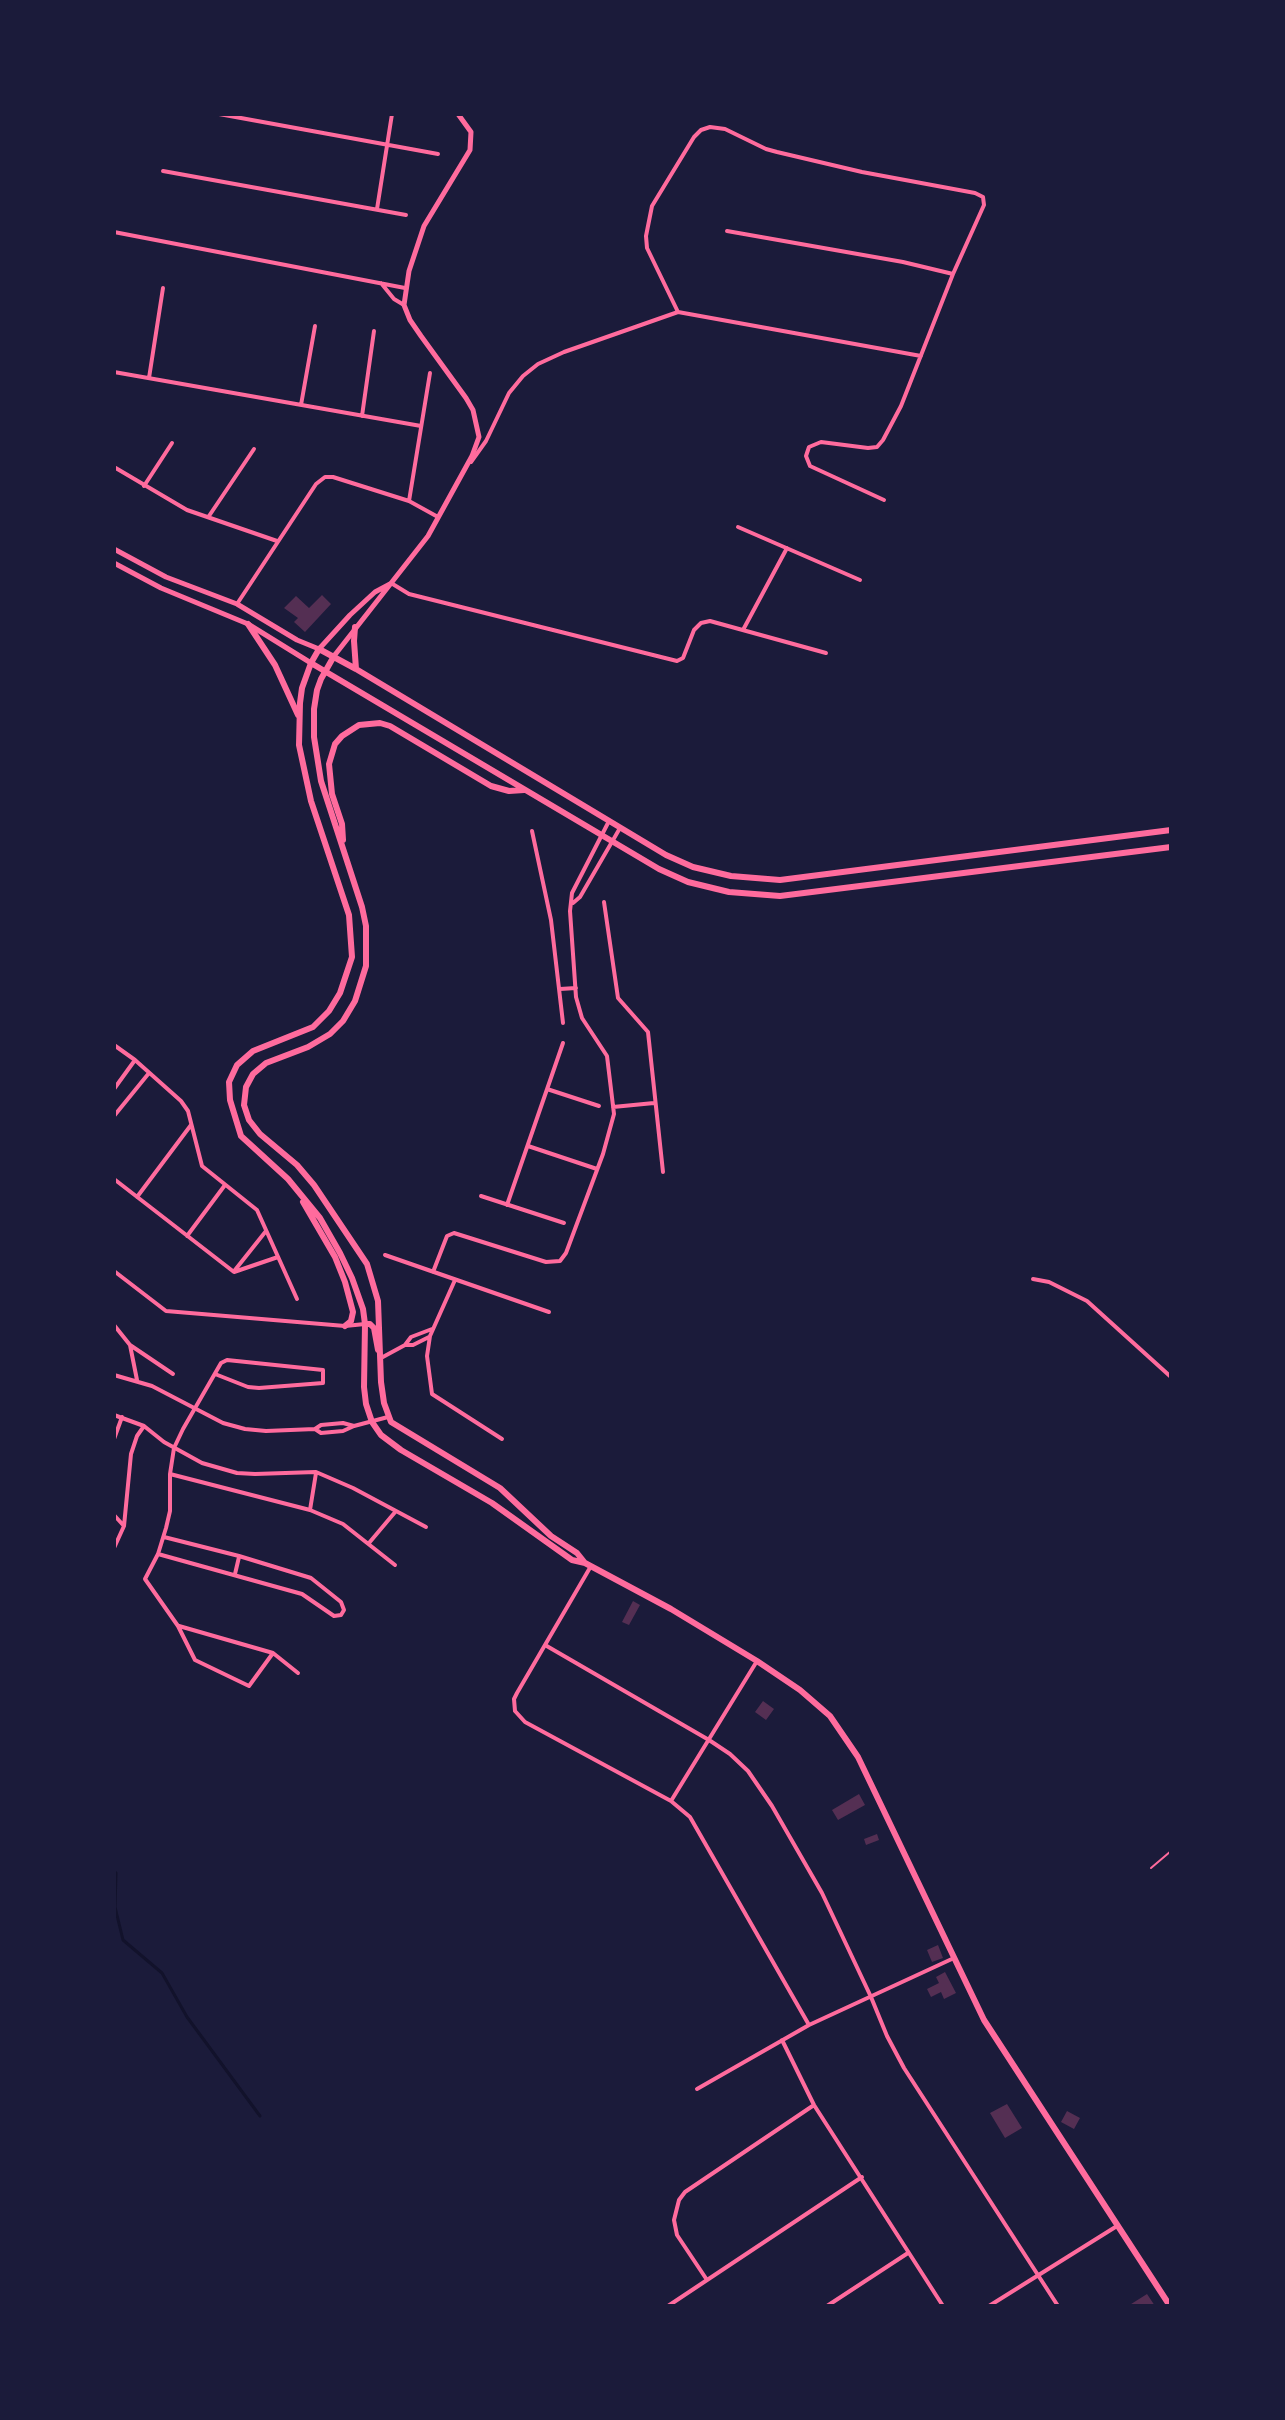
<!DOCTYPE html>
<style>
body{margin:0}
#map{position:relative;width:1285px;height:2420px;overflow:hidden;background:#1b1b3a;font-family:"Fira Sans Condensed",sans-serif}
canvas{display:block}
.frame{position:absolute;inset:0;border:116px solid #1b1b3a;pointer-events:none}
</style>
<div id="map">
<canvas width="1285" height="2420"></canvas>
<div class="frame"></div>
</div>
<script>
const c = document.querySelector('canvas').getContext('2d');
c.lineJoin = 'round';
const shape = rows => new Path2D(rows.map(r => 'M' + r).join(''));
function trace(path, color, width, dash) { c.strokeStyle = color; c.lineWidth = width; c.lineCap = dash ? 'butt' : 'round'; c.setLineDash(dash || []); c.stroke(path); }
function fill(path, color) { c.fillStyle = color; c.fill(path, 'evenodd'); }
trace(shape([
 [114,1871,116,1873,115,1907,123,1940,162,1973,187,2017,260,2116]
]), '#12122b', 3);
fill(shape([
 [322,595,331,604,305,632,294,622,298,618,284,608,296,596,309,608],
 [633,1601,640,1605,629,1625,622,1622],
 [763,1701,774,1709,766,1720,755,1712],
 [859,1794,865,1805,838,1820,832,1810],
 [877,1834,879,1840,866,1845,864,1839],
 [938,1945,943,1958,932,1962,927,1950],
 [945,1972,956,1993,944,1999,941,1992,931,1997,927,1989,939,1983,936,1977],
 [1007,2104,1022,2128,1005,2138,990,2113],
 [1067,2111,1080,2118,1074,2129,1061,2122],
 [1147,2294,1155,2306,1128,2306]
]), '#542f53');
trace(shape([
 [1151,1868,1171,1851]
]), '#ff6b9d', 2);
trace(shape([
 [219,114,438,154],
 [163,171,406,215],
 [377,209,392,114],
 [727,231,903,262,953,274],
 [114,232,405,288],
 [381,283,394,299,404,305],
 [678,312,647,248,646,236,652,206,694,137,701,130,710,127,725,129,766,149,777,152,862,172,975,193,983,197,984,205,953,274,901,406,883,440,877,447,868,448,821,442,809,447,806,456,810,466,884,500],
 [678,312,921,356],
 [114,372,421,426],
 [149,378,163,288],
 [301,405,315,326],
 [362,416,374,331],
 [471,462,486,441,509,393,523,376,538,364,564,352,678,312],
 [114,467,187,510,277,541],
 [144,486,172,443],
 [409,501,430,373],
 [209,516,254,449],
 [738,527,860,580],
 [391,583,409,594,677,661,683,658,694,630,701,623,710,621,826,653],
 [237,604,316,484,325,477,333,477,409,501,438,517],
 [743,630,787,548],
 [532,831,551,920,563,1023],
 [604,902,618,998,648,1032,663,1172],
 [573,903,580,897,620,828],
 [560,989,576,988],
 [114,1045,135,1060,181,1101,188,1111,202,1166,257,1210,297,1299],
 [114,1089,135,1060],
 [547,1089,599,1106],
 [613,1107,654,1103],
 [114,1116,149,1073],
 [528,1146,597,1169],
 [114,1179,234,1272,278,1257],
 [481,1196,564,1223],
 [137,1197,191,1125],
 [507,1205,563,1043],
 [187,1236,225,1185],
 [385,1255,549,1312],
 [235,1270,266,1231],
 [114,1271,166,1311,345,1326,365,1324],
 [433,1272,447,1236,454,1233,546,1262,560,1261,566,1253,603,1154,614,1114,607,1056,582,1018,576,997,570,911,572,893,609,821],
 [1033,1279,1049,1282,1087,1301,1171,1377],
 [455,1280,430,1336,427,1356,432,1394,502,1439],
 [114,1325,130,1345,173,1374],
 [130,1345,137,1380],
 [405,1345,413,1345,429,1337],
 [381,1358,405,1345,411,1337,432,1329],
 [215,1374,248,1387,259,1388,323,1383,323,1370,227,1360,221,1363,183,1429,174,1448,170,1474,170,1511,166,1528,158,1554,145,1579,178,1626,195,1660,249,1686,273,1653],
 [114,1375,152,1386,223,1423,245,1429,266,1431,315,1429,321,1425,343,1423,354,1426],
 [114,1415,144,1426,164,1442,202,1463,237,1473,255,1474,316,1472,353,1488,426,1527],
 [315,1429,321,1433,343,1431,354,1426,388,1417],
 [114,1439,122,1417],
 [170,1474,310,1510,343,1524,395,1565],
 [310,1510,316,1473],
 [114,1515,124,1526],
 [369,1543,396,1511],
 [114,1548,124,1526,131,1454,137,1436,144,1426],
 [158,1554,302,1594,334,1616,341,1615,344,1610,341,1602,311,1578,239,1556,164,1537],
 [591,1566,517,1693,514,1699,515,1711,525,1722,671,1801,690,1817,809,2025],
 [235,1574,239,1557],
 [179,1626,273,1653,298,1673],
 [545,1645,709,1740,730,1754,748,1771,772,1806,822,1893,871,1997,887,2036,904,2068,1058,2306],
 [671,1801,757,1661],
 [782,2040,814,2105,943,2306],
 [697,2089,809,2025,954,1958],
 [707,2280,677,2235,674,2220,679,2200,685,2192,814,2105],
 [668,2306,862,2177],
 [827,2306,908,2253],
 [989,2306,1117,2226]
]), '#ff6b9d', 4);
trace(shape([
 [114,549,166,577,237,604,297,640,319,649,350,615,375,592,390,584],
 [114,563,161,588,248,624,311,663],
 [334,656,428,536,472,456,479,437,473,410,466,398,421,336,410,320,404,305,409,271,424,226,470,150,471,132,458,114]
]), '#ff6b9d', 5);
trace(shape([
 [248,624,275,665,298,715],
 [355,627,354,641,356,669],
 [334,656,321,679,317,690,314,709,314,737,321,781,362,907,366,926,366,966,355,1001,343,1021,330,1034,308,1047,266,1063,253,1074,246,1087,244,1105,249,1120,260,1134,297,1165,314,1185,367,1264,378,1301,381,1382,384,1403,391,1422,500,1488,551,1536,577,1553,585,1563],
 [311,663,659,869,688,882,729,892,780,896,1171,847],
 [343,840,342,824,332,794,329,764,335,744,342,736,359,725,380,723,390,726,491,786,509,791,524,790],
 [303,1202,335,1257,345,1282,353,1312,351,1321,345,1326],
 [365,1324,370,1324,374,1328,378,1350],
 [1170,2306,984,2020,858,1757,830,1716,800,1690,757,1661,671,1609,585,1563,572,1560,492,1503,401,1450,381,1435,372,1422,366,1404,364,1387,365,1324,363,1309,352,1278,340,1253,320,1218,288,1179,241,1136,230,1100,229,1082,237,1065,253,1051,313,1027,329,1011,340,993,352,957,349,915,311,801,299,745,300,703,302,688,311,663,319,649,356,669,666,855,693,867,731,876,780,880,1171,830]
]), '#ff6b9d', 6);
</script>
